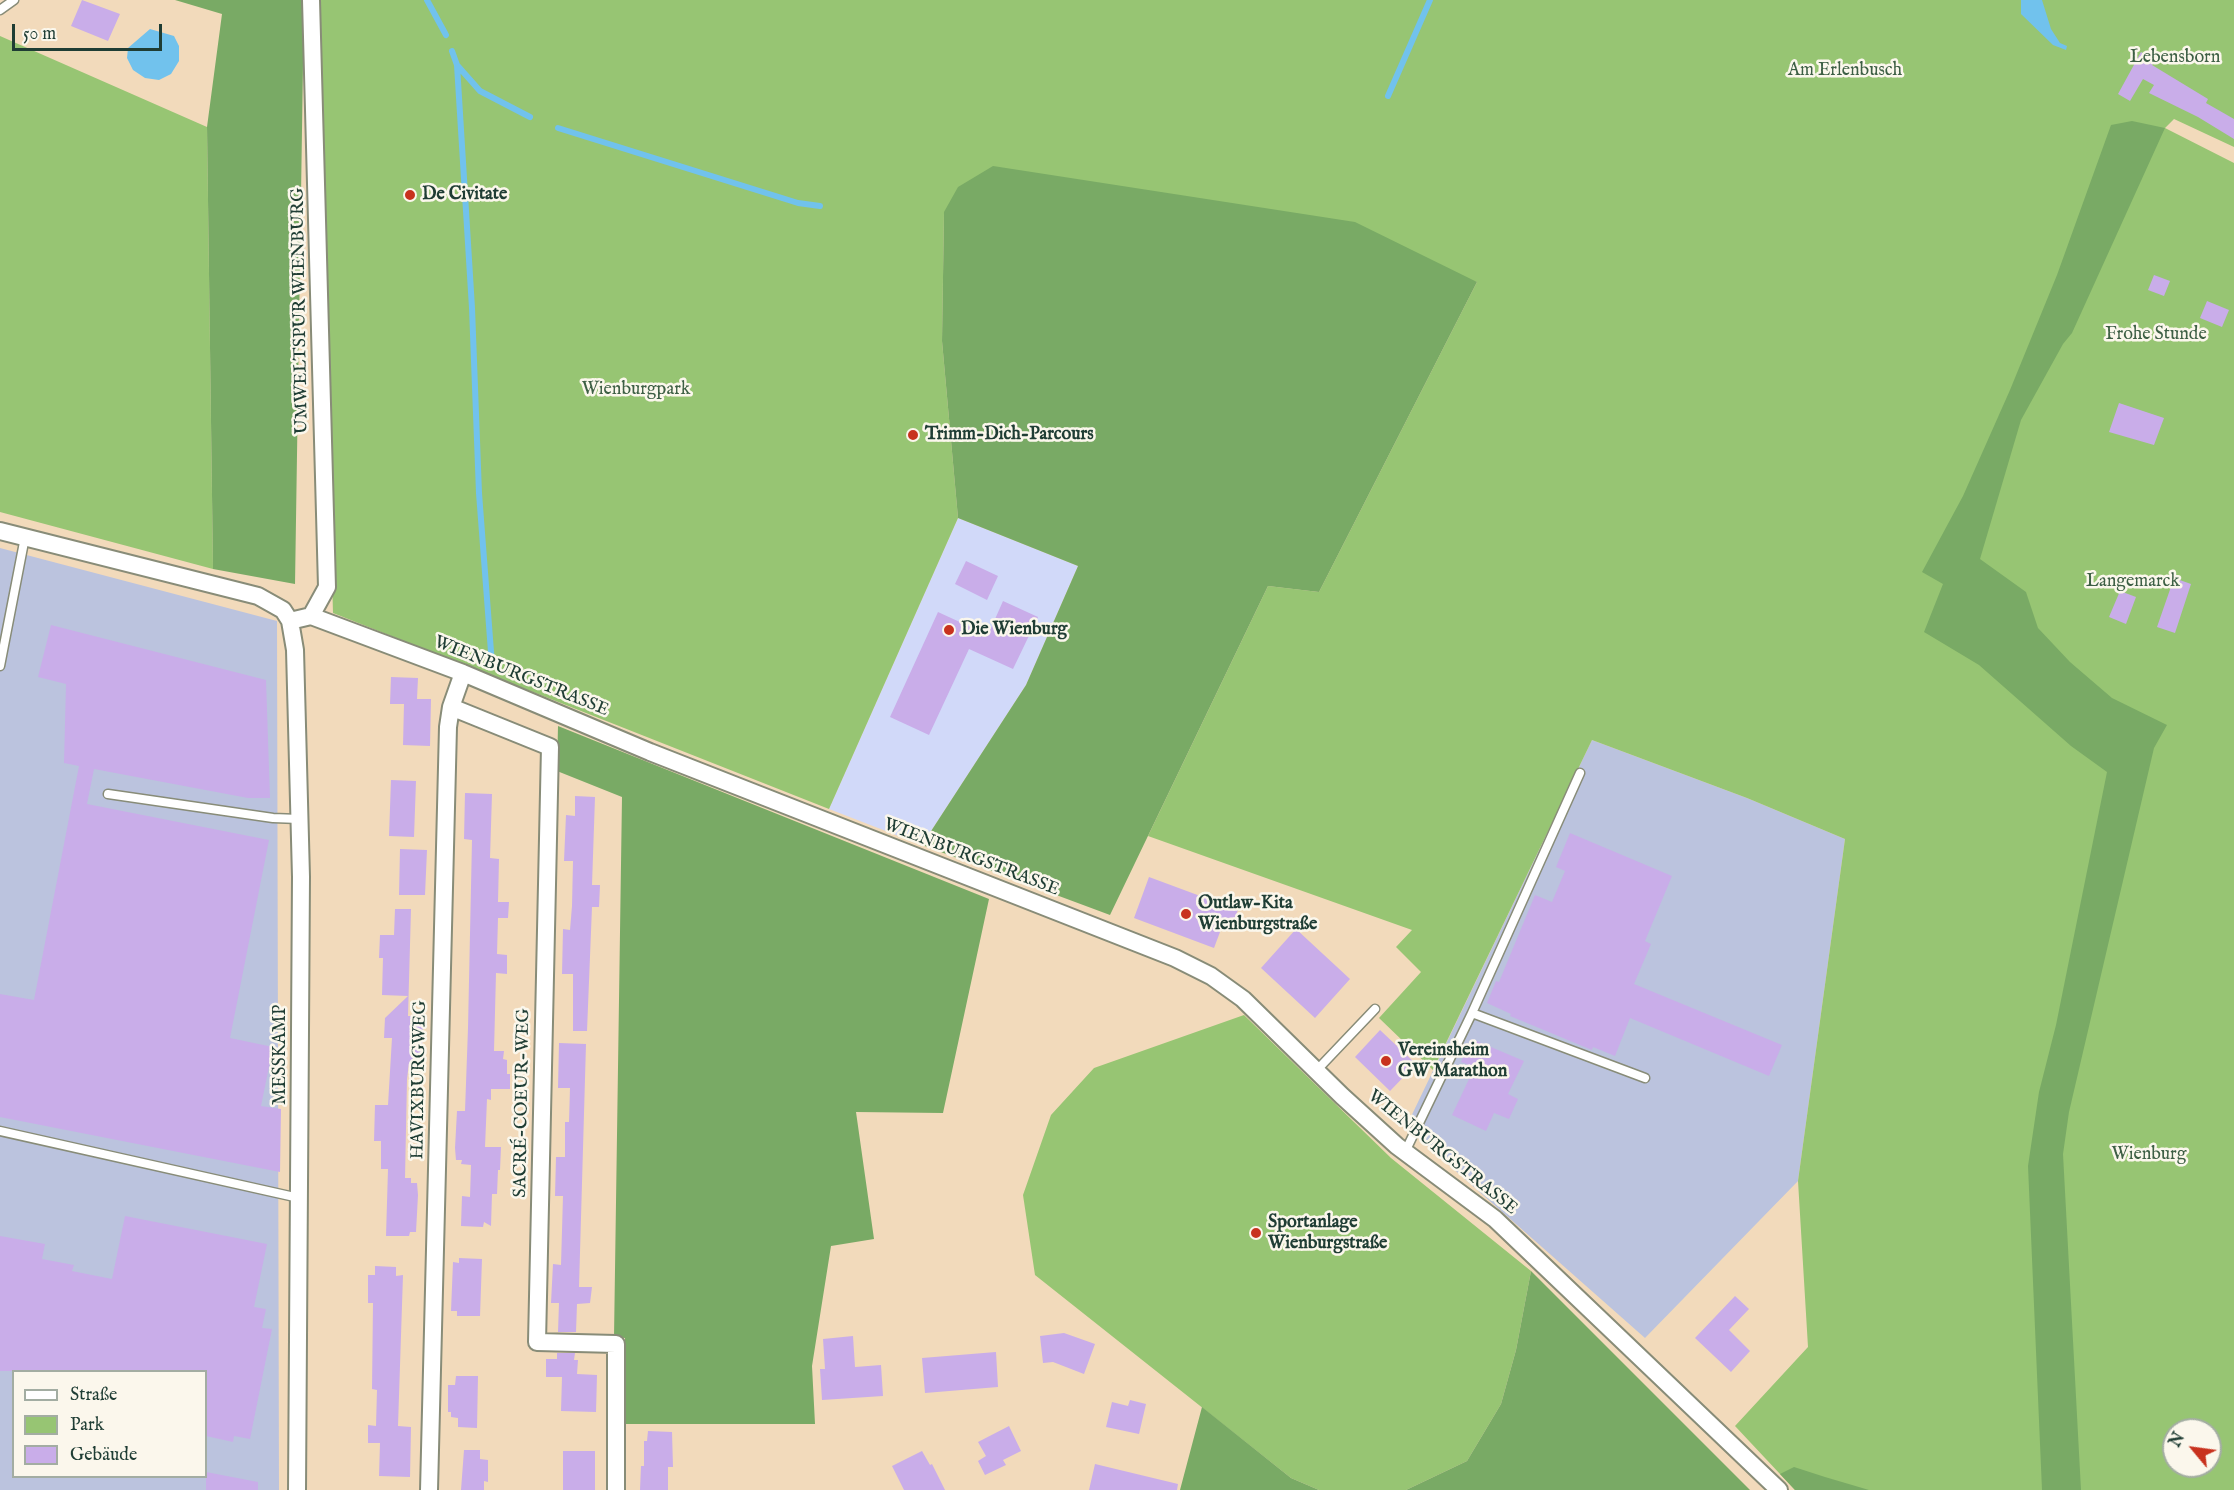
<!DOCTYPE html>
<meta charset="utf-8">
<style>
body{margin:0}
#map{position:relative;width:2234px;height:1490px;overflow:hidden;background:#f2dabb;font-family:"IM FELL English",serif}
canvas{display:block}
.legend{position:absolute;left:12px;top:1370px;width:195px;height:108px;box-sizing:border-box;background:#fbf7ec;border:2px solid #a3ada2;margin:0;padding:8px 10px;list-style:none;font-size:18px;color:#1f3d34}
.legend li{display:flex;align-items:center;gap:12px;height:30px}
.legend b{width:30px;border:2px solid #a3ada2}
.north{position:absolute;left:2162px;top:1418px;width:60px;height:60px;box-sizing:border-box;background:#fbf7ec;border:2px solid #a3ada2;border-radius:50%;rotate:299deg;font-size:16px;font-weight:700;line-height:24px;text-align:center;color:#1f3d34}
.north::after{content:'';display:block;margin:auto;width:21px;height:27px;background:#c8321e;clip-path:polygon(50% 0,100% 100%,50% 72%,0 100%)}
.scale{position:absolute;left:12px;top:24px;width:150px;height:27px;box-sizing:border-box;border:3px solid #1f3d34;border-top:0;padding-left:8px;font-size:18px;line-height:21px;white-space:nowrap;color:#1f3d34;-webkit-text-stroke:4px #fbf7ec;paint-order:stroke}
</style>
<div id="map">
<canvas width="2234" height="1490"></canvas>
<ul class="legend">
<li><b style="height:8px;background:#fff"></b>Straße</li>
<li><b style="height:16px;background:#97c573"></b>Park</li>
<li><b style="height:16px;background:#c9ade9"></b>Gebäude</li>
</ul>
<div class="north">N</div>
<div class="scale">50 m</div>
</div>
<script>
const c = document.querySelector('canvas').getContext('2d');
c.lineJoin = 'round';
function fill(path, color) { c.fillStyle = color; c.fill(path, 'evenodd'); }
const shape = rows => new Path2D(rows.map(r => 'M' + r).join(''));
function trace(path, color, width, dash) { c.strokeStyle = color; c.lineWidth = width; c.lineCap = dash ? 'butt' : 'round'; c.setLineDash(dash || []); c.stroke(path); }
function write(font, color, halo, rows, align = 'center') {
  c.font = font + ' "IM FELL English",serif'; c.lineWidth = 5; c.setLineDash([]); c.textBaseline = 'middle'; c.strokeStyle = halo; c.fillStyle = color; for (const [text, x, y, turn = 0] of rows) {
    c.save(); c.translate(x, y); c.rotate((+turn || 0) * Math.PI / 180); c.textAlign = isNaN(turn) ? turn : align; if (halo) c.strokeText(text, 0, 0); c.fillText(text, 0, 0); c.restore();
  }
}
fill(shape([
 [958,518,1078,566,1026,685,922,845,829,809]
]), '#d1d9f9');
fill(shape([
 [0,548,277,621,279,1490,0,1490],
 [14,1372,206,1372,206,1476,14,1476],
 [1592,740,1747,798,1845,839,1798,1181,1645,1338,1406,1127]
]), '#bbc3de');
fill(shape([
 [316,0,2234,0,2234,147,2174,119,2165,128,2234,163,2234,1490,1795,1490,1735,1426,1808,1347,1798,1181,1845,839,1747,798,1592,740,1433,1070,1379,1018,1421,972,1396,947,1412,930,1148,836,1268,586,1319,592,1477,282,944,212,942,341,958,518,829,809,333,613],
 [2174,1430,2210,1430,2210,1466,2174,1466],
 [0,36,207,127,213,569,0,512],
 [1244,1015,1391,1158,1531,1271,1516,1350,1501,1404,1467,1461,1406,1490,1319,1490,1291,1478,1035,1275,1023,1195,1051,1115,1094,1068]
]), '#97c573');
fill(shape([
 [175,0,304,0,295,584,213,569,207,127,222,14],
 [2132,121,2165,128,2072,333,2063,344,2021,420,1980,559,2026,592,2038,628,2070,662,2112,698,2167,725,2154,748,2069,1112,2063,1154,2081,1490,2042,1490,2028,1166,2039,1092,2056,1025,2107,772,2071,746,1979,665,1924,632,1943,584,1922,572,1963,496,2010,390,2057,275,2111,125],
 [993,166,1355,222,1477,282,1319,592,1268,586,1110,915,922,845,1026,685,1078,566,958,518,942,341,944,212,958,187],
 [558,726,989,899,943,1113,856,1112,874,1239,831,1246,812,1366,815,1424,624,1424,625,1338,614,1337,622,797,557,771],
 [1531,1271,1750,1490,1406,1490,1467,1461,1501,1404,1516,1350],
 [1202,1407,1291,1478,1319,1490,1180,1490],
 [1794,1467,1825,1477,1869,1490,1795,1490,1780,1474]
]), '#79aa65');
fill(shape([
 [2021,0,2042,0,2051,29,2060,43,2067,46,2066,50,2053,45,2021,14],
 [150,29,174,36,179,46,179,61,171,74,159,80,145,78,133,70,127,58,128,48]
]), '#71c2ed');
trace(shape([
 [427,0,446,35],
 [452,51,457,65,472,308,479,493,492,665],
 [457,65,480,91,530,117],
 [1388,96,1430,0],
 [558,128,798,203,820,206]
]), '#71c2ed', 6);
fill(shape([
 [82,0,120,14,108,41,71,26],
 [2141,52,2155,60,2152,65,2208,99,2206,103,2234,119,2234,139,2198,117,2149,93,2154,85,2143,79,2130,101,2118,94],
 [2154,275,2170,281,2164,296,2148,290],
 [2207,301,2229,310,2222,327,2200,318],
 [2119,403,2164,418,2154,445,2109,432],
 [966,561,998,576,987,600,955,584],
 [2174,578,2191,584,2175,633,2157,627],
 [2120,591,2136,597,2126,624,2109,617],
 [1003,601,1038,617,1013,669,969,649,929,735,890,717,938,612,988,635],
 [51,625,266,680,270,798,248,798,94,769,87,804,269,840,230,1038,273,1047,261,1106,281,1109,280,1172,0,1117,0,994,34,1000,79,766,64,763,66,684,38,677],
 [391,677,418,678,417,699,431,699,430,746,403,745,404,704,390,704],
 [391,780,416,781,414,837,389,836],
 [465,793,492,794,490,858,499,859,498,902,509,902,508,918,498,918,497,954,507,955,507,974,496,973,494,1051,504,1051,503,1059,507,1060,507,1074,510,1074,510,1089,491,1089,491,1100,487,1099,485,1147,501,1147,500,1170,498,1170,497,1194,492,1194,491,1226,484,1222,483,1227,461,1226,462,1196,470,1197,471,1165,461,1164,462,1160,456,1160,455,1148,457,1111,465,1111,468,1028,472,840,464,839],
 [575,796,595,797,592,885,600,885,599,907,592,907,587,1031,573,1031,573,974,562,974,563,929,570,930,572,906,573,861,564,861,566,815,575,816],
 [1570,833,1672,876,1645,941,1651,944,1634,984,1782,1045,1769,1076,1630,1018,1615,1056,1593,1047,1592,1050,1510,1016,1511,1014,1487,1003,1496,981,1499,982,1535,895,1552,902,1565,871,1556,867],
 [400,849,427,850,425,895,399,895],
 [1149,877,1238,910,1231,927,1223,924,1214,948,1134,918],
 [395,909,411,909,408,1016,422,1016,423,1031,421,1063,409,1063,407,1079,405,1178,411,1178,411,1183,417,1183,418,1195,416,1232,410,1232,409,1236,386,1236,388,1169,381,1169,381,1141,374,1141,375,1105,388,1105,392,1038,384,1038,385,1018,408,996,382,995,383,958,379,958,380,935,394,935],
 [1296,929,1350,979,1315,1018,1261,968],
 [1380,1030,1416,1064,1390,1091,1355,1057],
 [1472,1039,1524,1061,1508,1094,1518,1099,1509,1119,1494,1113,1486,1131,1452,1115,1470,1077,1467,1064,1461,1062],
 [559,1043,586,1044,579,1287,592,1287,590,1303,577,1304,576,1332,558,1332,559,1303,551,1303,553,1264,561,1265,563,1196,555,1196,556,1157,565,1157,565,1122,569,1122,570,1088,558,1088],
 [125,1216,267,1244,254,1307,266,1309,262,1328,272,1329,250,1439,234,1436,233,1442,206,1436,206,1371,0,1371,0,1236,45,1244,42,1259,74,1265,72,1271,112,1279],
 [459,1258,482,1259,480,1316,457,1316,457,1311,451,1311,453,1262,459,1263],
 [375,1266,396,1267,396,1276,403,1275,398,1426,411,1427,410,1477,379,1476,380,1443,368,1443,368,1425,376,1426,377,1390,372,1389,373,1303,368,1303,368,1275,375,1275],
 [1735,1296,1749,1309,1729,1330,1750,1351,1731,1372,1695,1338],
 [1064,1333,1095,1344,1084,1374,1053,1362,1043,1363,1040,1336],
 [853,1336,855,1367,881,1365,883,1396,822,1400,820,1369,825,1369,823,1339],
 [996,1352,998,1387,925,1393,922,1358],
 [557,1353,575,1353,574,1360,578,1360,577,1374,597,1375,596,1412,561,1411,562,1377,546,1377,546,1359,557,1359],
 [456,1376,478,1376,477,1428,458,1427,458,1418,451,1417,451,1412,448,1412,448,1385,455,1385],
 [1130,1400,1146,1404,1139,1434,1106,1427,1112,1402,1128,1406],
 [1009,1426,1021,1451,1003,1460,1006,1465,985,1475,978,1461,986,1456,978,1442],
 [648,1431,672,1432,673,1467,668,1467,668,1490,640,1490,641,1466,644,1466,644,1441,647,1441],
 [464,1450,480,1450,480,1459,488,1460,488,1482,484,1481,484,1490,461,1490],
 [563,1451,595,1451,595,1490,563,1490],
 [922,1451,930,1465,932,1464,945,1490,904,1490,892,1466],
 [1095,1464,1178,1484,1177,1490,1089,1490],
 [206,1472,258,1482,258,1490,206,1490]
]), '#c9ade9');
const service = shape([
 [0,10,14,0],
 [0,666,25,537],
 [108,794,273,818,299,819],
 [1472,1013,1580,773],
 [1316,1071,1375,1009],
 [0,1131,299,1198],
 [1405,1152,1472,1013,1645,1078]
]);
const minor = shape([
 [311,0,327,587,311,616],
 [0,531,258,596,283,610,290,621,295,650,301,877,297,1490],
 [290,621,311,616,463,673,650,752,1175,958,1211,976,1243,999,1342,1096,1397,1146,1495,1219,1779,1490],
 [451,707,550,747,537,1342,616,1344,616,1490],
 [429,1490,448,727,451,707,463,673]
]);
trace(service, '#888c78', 11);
trace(minor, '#888c78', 20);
trace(service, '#fff', 8);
trace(minor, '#fff', 16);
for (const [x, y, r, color] of [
 [410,195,6,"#c8321e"],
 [913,435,6,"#c8321e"],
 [949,630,6,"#c8321e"],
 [1186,914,6,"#c8321e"],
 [1386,1061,6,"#c8321e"],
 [1256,1233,6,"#c8321e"]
]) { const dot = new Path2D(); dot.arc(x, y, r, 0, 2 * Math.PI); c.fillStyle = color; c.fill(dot); trace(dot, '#fbf7ec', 2); }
write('18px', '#3d5f44', '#fbf7ec', [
 ["Lebensborn",2175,58],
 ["Am Erlenbusch",1845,71],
 ["Frohe Stunde",2156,335],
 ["Wienburgpark",636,390],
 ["Langemarck",2133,582],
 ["Wienburg",2149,1155]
]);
write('bold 18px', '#1f3d34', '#fbf7ec', [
 ["De Civitate",422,195],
 ["Trimm-Dich-Parcours",925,435],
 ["Die Wienburg",961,630],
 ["Outlaw-Kita",1198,904],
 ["Wienburgstraße",1198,925],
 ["Vereinsheim",1398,1051],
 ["GW Marathon",1398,1072],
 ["Sportanlage",1268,1223],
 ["Wienburgstraße",1268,1244]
], 'left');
write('18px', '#1f3d34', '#fbf7ec', [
 ["UMWELTSPUR WIENBURG",301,311,-91],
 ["WIENBURGSTRASSE",521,677,22],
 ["WIENBURGSTRASSE",971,858,21],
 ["MESSKAMP",281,1055,-90],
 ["HAVIXBURGWEG",420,1080,-89],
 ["SACRÉ-COEUR-WEG",523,1103,-89],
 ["WIENBURGSTRASSE",1442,1153,39]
]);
</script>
